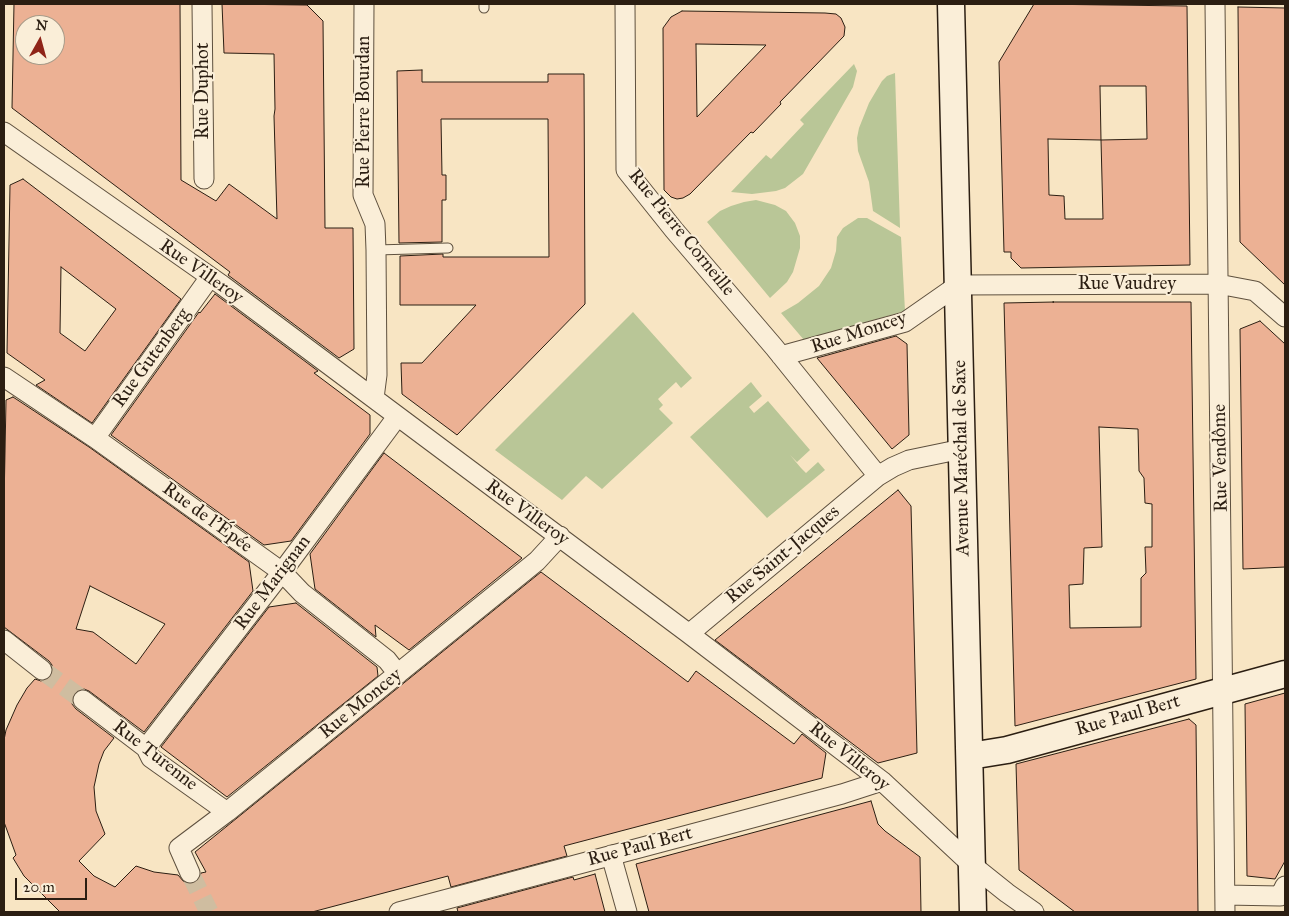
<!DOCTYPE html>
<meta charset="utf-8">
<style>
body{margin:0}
#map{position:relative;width:1289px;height:916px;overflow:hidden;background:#f8e5c3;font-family:"IM FELL Great Primer",serif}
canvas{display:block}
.frame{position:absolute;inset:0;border:5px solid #2b1e12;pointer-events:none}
.north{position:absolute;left:15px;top:15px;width:50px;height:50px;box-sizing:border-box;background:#faeed8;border:1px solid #a79b89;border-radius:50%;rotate:7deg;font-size:14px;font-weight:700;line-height:20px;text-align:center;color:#2b1e12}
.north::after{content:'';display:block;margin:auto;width:18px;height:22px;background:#8f2418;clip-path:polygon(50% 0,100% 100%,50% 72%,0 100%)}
.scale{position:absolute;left:15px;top:878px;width:72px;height:22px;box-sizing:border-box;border:2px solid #2b1e12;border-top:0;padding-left:6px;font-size:15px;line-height:18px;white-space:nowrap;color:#2b1e12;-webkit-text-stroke:4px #faeed8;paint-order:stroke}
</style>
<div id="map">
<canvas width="1289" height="916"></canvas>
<div class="frame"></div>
<div class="north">N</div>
<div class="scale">20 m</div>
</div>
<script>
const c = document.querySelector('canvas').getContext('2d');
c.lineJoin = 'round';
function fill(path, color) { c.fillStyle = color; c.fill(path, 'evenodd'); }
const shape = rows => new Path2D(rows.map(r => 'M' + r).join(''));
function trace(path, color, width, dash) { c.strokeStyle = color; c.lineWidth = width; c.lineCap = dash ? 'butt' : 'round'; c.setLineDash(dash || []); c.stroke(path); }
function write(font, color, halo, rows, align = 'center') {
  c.font = font + ' "IM FELL Great Primer",serif'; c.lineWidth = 4; c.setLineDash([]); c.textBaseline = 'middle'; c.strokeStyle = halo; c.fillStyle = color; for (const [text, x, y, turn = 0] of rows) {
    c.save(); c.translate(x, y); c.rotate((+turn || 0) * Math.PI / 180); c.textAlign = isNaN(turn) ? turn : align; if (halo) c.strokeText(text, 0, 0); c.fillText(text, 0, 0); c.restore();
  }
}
fill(shape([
 [854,64,857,71,853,87,803,174,785,188,776,191,752,194,731,192,766,155,771,159,804,124,800,120],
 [895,73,900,228,873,211,869,182,858,151,857,138,859,128,869,103,882,81,887,76],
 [756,200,775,205,786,211,795,223,800,236,800,248,793,272,787,282,770,298,707,222,720,211,731,206,744,202],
 [858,218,867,218,901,237,905,311,804,340,781,313,798,303,819,286,831,268,836,251,837,237,843,228],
 [633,312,692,378,681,388,676,382,658,399,663,405,659,409,673,423,602,489,586,476,562,500,495,450],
 [751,382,762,396,749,407,754,413,768,401,810,450,797,462,790,455,801,468,806,473,818,462,825,470,767,518,690,437]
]), '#b9c697');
const building = shape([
 [14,4,180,4,181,180,216,201,229,184,277,219,274,116,275,109,274,54,224,53,222,4,307,5,323,21,325,228,353,228,354,349,339,358,228,275,230,272,12,108,14,4],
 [25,25,55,25,55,55,25,55,25,25],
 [1034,4,1187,6,1190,265,1021,268,1011,258,1011,252,1004,252,999,62,1034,4],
 [1100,86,1146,86,1147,139,1101,140,1100,86],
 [1048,139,1101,140,1103,219,1065,219,1064,196,1049,195,1048,139],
 [1238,7,1285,8,1285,285,1240,242,1238,7],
 [682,11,825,13,836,14,841,18,845,27,844,36,780,102,781,104,753,133,751,132,690,194,683,198,677,199,671,197,664,190,663,28,671,17,682,11],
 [696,44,766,45,697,117,696,44],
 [422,70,422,82,548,82,548,74,584,74,585,304,457,435,402,394,401,363,422,363,476,305,400,305,400,256,443,254,443,257,549,257,548,119,441,119,442,175,446,175,446,200,442,200,442,242,399,243,397,71,422,70],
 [23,179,181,299,92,423,36,385,45,380,7,353,10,185,23,179],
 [61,267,116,309,85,351,60,333,61,267],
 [215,294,318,371,314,373,370,415,370,434,291,541,264,545,111,435,199,312,200,313,215,294],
 [1053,302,1191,302,1196,679,1015,726,1004,303,1054,302,1053,302],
 [1099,427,1138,429,1139,471,1144,478,1145,503,1152,504,1152,547,1145,547,1146,573,1141,578,1141,627,1070,628,1069,585,1083,584,1084,548,1102,547,1099,427],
 [1260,321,1285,344,1285,567,1243,569,1240,329,1260,321],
 [896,336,907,344,909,435,892,449,817,358,896,336],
 [13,397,89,447,249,562,253,591,144,732,89,691,84,689,78,690,72,698,72,704,76,709,114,738,104,751,99,764,94,787,96,811,105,834,79,861,94,876,115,887,136,866,154,872,178,875,184,882,189,884,195,883,199,879,201,873,206,872,195,852,541,572,688,682,696,671,794,744,802,734,826,753,822,778,564,846,567,856,451,887,448,876,312,912,60,912,24,876,13,858,16,855,4,822,4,740,6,730,17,705,27,688,35,679,41,681,47,680,51,677,53,671,52,665,49,661,4,627,4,504,6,400,13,397],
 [90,586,165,624,136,664,93,632,76,629,90,586],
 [384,453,522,558,409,650,375,625,376,637,315,589,310,554,384,453],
 [898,490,911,506,917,753,878,763,715,640,898,490],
 [296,603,377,667,378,676,227,797,161,747,269,607,296,603],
 [1285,693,1285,861,1275,879,1247,876,1245,704,1285,693],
 [1189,719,1196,725,1198,912,1075,912,1019,870,1016,764,1189,719],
 [871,801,878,824,885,831,920,857,921,912,649,912,636,864,871,801],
 [595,874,605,912,458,912,457,908,573,877,574,880,595,874]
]);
fill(building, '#ecb194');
trace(building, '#2b1e12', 1);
trace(shape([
 [42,670,83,700],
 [190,873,209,912]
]), '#cfbda0', 19, [19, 9]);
const lane = shape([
 [484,8,484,4],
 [376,250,448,248]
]);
const street = shape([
 [202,4,204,179],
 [364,4,363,195,375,224,376,250,377,375,374,398],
 [625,4,626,170,674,230,774,347,878,476],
 [1215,4,1225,912],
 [4,132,222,285,688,633,882,781,972,865,1007,893,1034,912],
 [781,356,905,322,958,285,1218,284,1255,291,1285,317],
 [4,377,95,438,282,572,302,593,387,660,398,674],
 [95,438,210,277],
 [688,633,690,633,878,476,893,467,909,460,962,449],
 [4,640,42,670],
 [83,700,146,748,151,758,227,812],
 [146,748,282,572,397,417],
 [611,855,627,912],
 [190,873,179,848,227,812,537,561,560,536],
 [1225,895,1280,896,1285,886],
 [399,912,842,794,882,781]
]);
const secondary = shape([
 [951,4,973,912],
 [970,756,1007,750,1285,674]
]);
trace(lane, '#5e503e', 11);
trace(street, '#5e503e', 21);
trace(secondary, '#2b1e12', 29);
trace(lane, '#faeed8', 9);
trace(street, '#faeed8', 19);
trace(secondary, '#faeed8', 26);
write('19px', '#2b1e12', '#faeed8', [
 ["Rue Duphot",203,91,-90],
 ["Rue Pierre Bourdan",364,112,-90],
 ["Rue Pierre Corneille",681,233,51],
 ["Rue Villeroy",201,272,35],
 ["Rue Vaudrey",1127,284],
 ["Rue Moncey",859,333,-18],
 ["Rue Gutenberg",152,358,-54],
 ["Avenue Maréchal de Saxe",962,458,-91],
 ["Rue Vendôme",1221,458,-91],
 ["Rue Villeroy",527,513,36],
 ["Rue de l'Épée",207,518,36],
 ["Rue Saint-Jacques",783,555,-40],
 ["Rue Marignan",273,583,-53],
 ["Rue Moncey",361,704,-39],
 ["Rue Paul Bert",1128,716,-16],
 ["Rue Turenne",155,756,38],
 ["Rue Villeroy",849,757,39],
 ["Rue Paul Bert",640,847,-15]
]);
</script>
